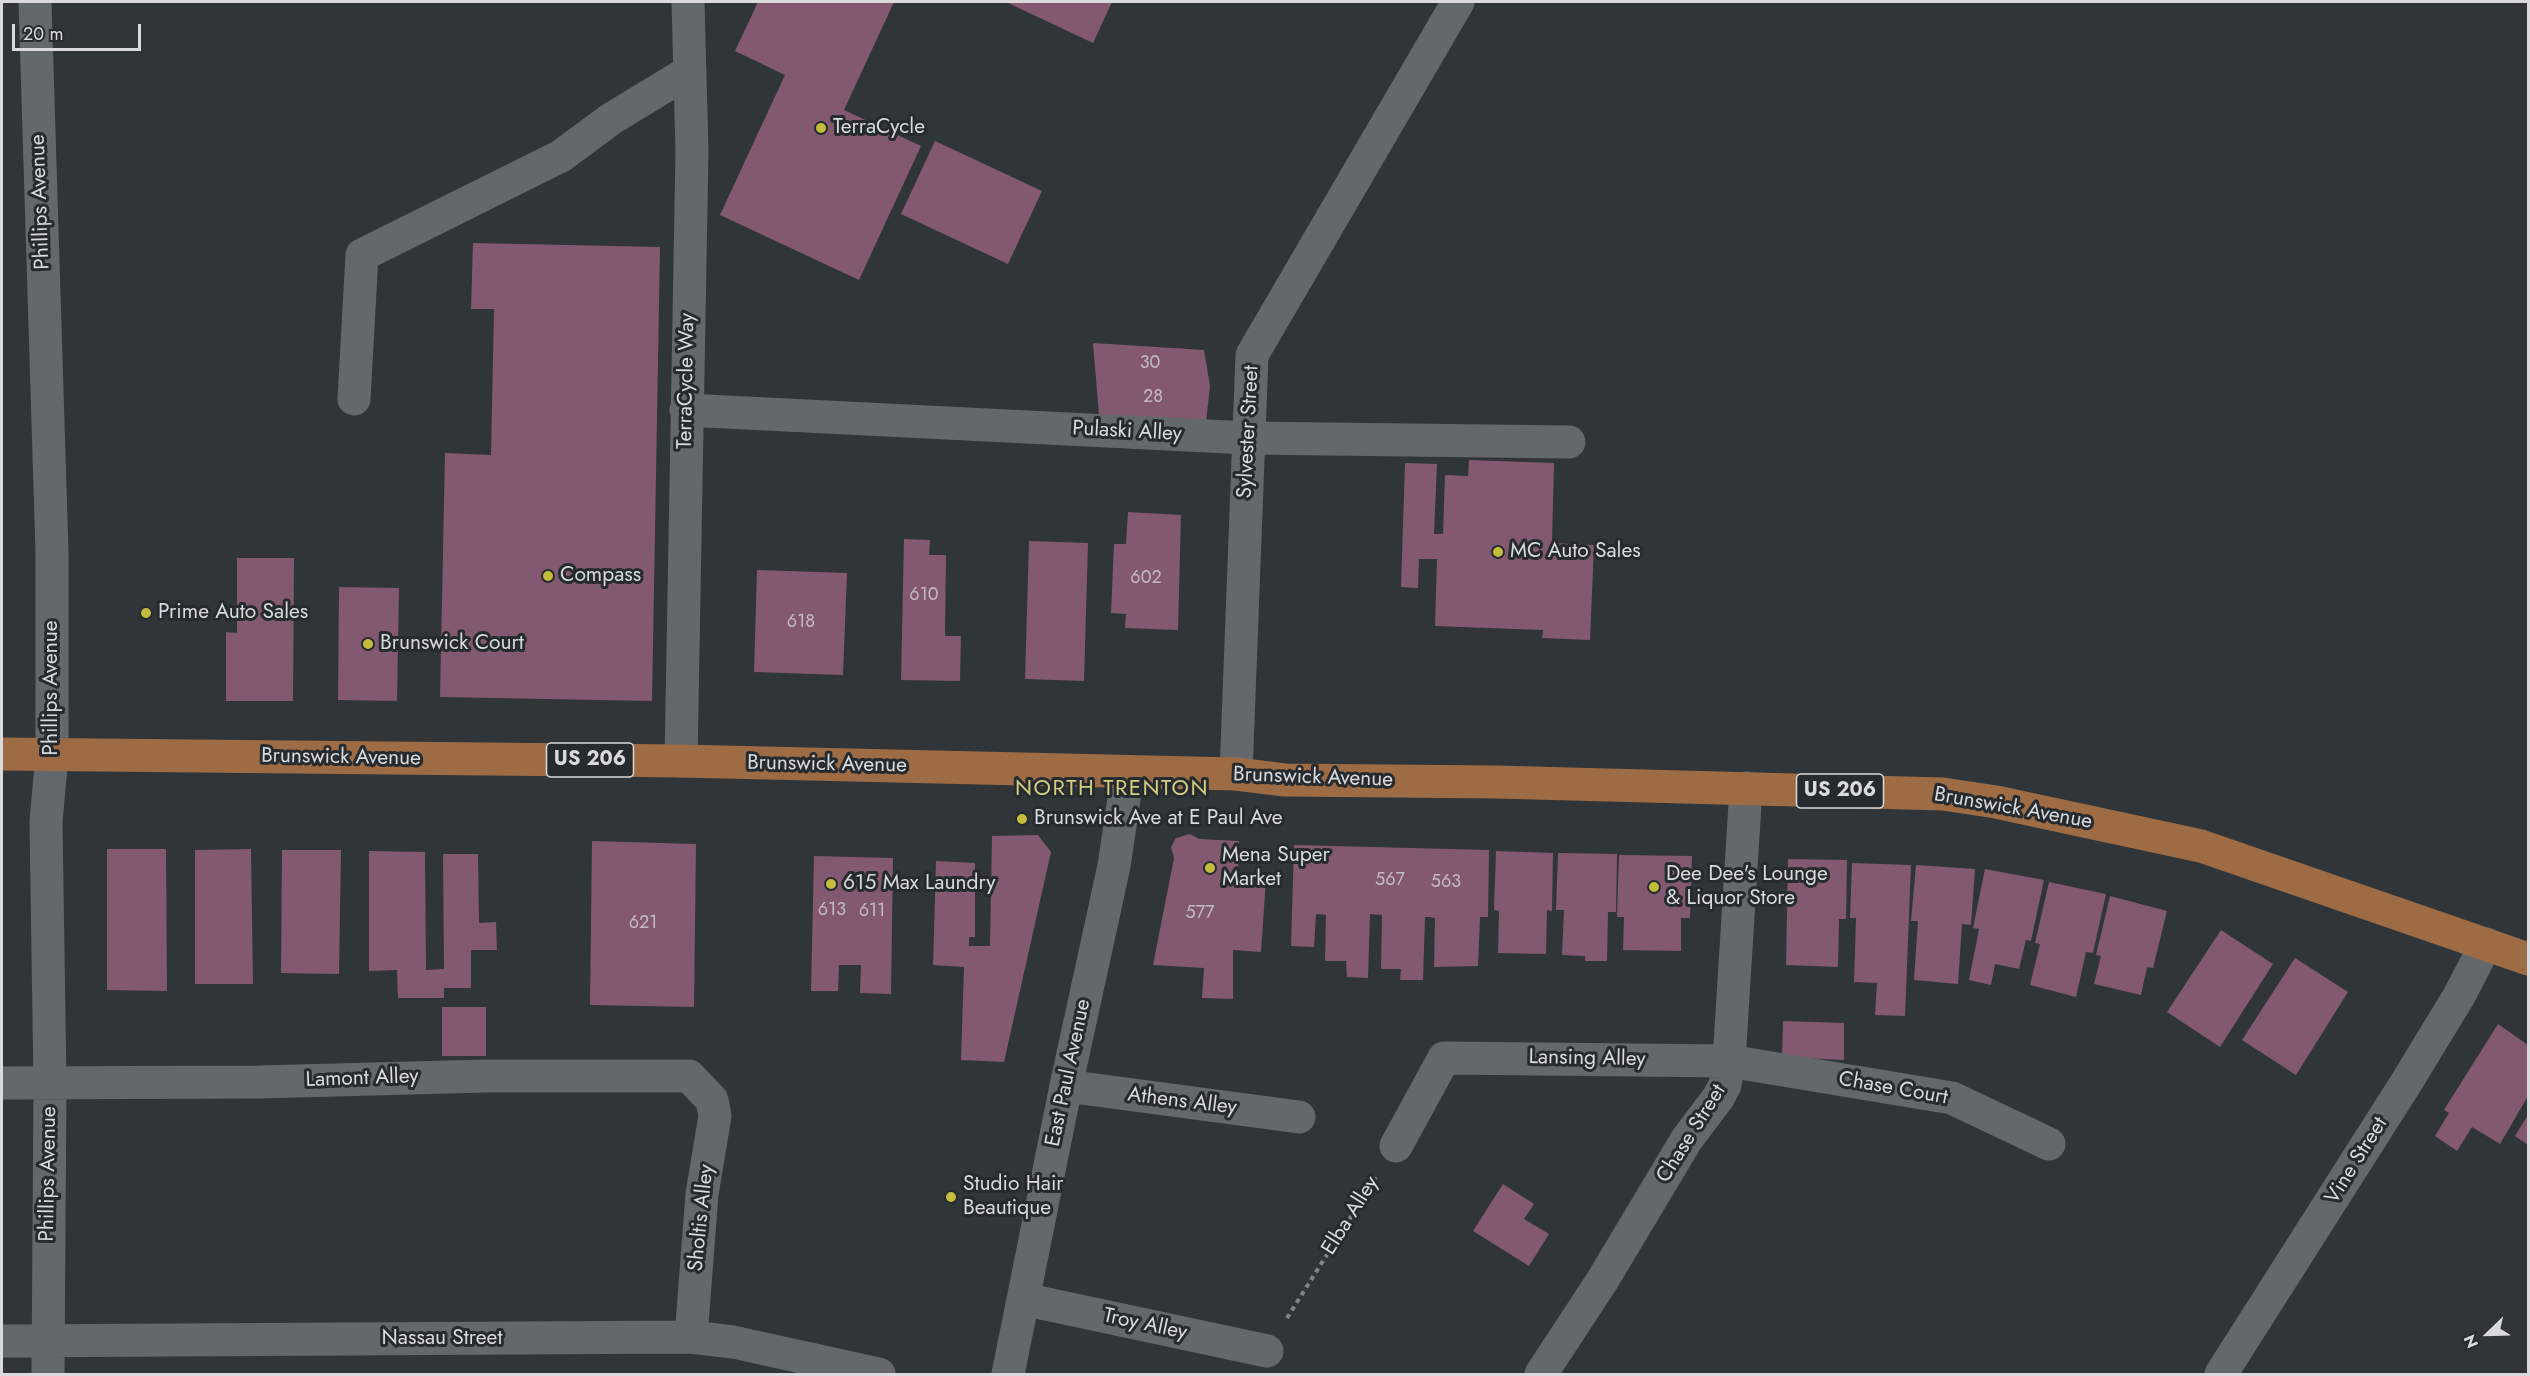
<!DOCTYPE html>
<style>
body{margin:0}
#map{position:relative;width:2530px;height:1376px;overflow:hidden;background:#303539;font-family:Jost,sans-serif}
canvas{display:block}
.frame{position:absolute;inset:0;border:3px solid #d8dadd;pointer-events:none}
.north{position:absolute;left:2458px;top:1304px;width:60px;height:60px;-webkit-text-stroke:4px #262b2f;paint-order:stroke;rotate:247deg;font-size:16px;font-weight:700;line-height:24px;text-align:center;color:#d8dadd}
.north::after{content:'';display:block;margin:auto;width:21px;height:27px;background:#d8dadd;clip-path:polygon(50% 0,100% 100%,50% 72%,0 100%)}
.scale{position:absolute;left:12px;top:24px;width:129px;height:27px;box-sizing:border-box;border:3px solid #d8dadd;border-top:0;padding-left:8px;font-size:18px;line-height:21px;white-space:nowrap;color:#d8dadd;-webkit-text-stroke:4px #262b2f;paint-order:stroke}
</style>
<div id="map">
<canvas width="2530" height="1376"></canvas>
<div class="frame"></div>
<div class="north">N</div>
<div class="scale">20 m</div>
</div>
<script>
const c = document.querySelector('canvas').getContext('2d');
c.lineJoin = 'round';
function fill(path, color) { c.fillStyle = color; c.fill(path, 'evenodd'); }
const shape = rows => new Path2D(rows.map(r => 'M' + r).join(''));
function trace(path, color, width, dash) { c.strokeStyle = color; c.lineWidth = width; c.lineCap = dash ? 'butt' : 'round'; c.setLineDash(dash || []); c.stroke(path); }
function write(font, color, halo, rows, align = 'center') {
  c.font = font + ' Jost,sans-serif'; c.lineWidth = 6; c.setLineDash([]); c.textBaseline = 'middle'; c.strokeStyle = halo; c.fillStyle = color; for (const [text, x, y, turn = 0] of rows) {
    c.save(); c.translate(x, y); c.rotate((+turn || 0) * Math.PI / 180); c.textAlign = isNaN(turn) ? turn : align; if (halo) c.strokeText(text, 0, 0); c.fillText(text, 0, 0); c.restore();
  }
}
fill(shape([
 [758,2,894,2,844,110,921,146,859,280,720,215,785,75,735,51],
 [1006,2,1112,2,1093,43],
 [935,141,1042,191,1008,264,901,214],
 [473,243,660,247,652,701,440,697,445,453,491,455,494,309,471,309],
 [1093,343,1204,350,1210,386,1205,431,1100,427],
 [1469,460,1554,463,1552,543,1594,545,1590,640,1542,638,1543,630,1435,626,1437,559,1419,559,1418,588,1401,587,1405,463,1437,464,1434,534,1443,534,1445,475,1468,476],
 [1128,512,1181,515,1178,630,1125,628,1126,614,1111,613,1114,544,1126,544],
 [904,539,930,540,929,555,946,555,945,636,961,636,960,681,901,680],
 [1029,541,1088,543,1084,681,1025,679],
 [237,558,294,558,293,701,226,701,226,632,237,633],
 [757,570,847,573,843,675,754,672],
 [339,587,399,588,397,701,338,700],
 [1190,834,1199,839,1239,841,1238,877,1266,879,1261,952,1233,950,1233,999,1202,998,1204,968,1153,965,1174,858,1171,847,1176,838],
 [1038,835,1051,852,1004,1062,961,1060,964,967,933,965,936,861,975,863,975,937,969,937,969,946,990,946,992,836],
 [592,841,696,844,694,1007,590,1005],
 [1294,845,1489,850,1488,917,1480,917,1478,966,1434,967,1435,918,1430,917,1425,917,1423,980,1400,980,1401,969,1381,969,1382,915,1370,914,1368,978,1347,977,1346,961,1325,961,1326,915,1316,914,1314,947,1291,946],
 [107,849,166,849,167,991,107,990],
 [251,849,253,984,195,984,195,850],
 [282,850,341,850,339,974,281,973],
 [369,851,425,852,426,970,444,969,443,854,478,854,479,923,496,922,497,950,471,950,471,988,444,988,444,998,398,998,397,970,369,971],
 [1496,851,1553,853,1552,911,1547,910,1546,954,1498,953,1499,911,1494,910],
 [1558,853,1617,854,1616,912,1608,912,1607,961,1585,961,1585,956,1562,955,1564,910,1556,910],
 [1619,855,1692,856,1690,918,1681,918,1681,951,1623,950,1624,917,1617,917],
 [814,856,893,858,891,994,860,993,861,965,839,965,838,991,811,991],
 [1788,859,1847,860,1846,919,1839,919,1838,967,1786,965],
 [1852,863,1911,865,1905,1016,1875,1015,1877,983,1854,982,1856,918,1850,918],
 [1916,865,1975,869,1971,925,1962,924,1958,984,1914,980,1918,921,1911,921],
 [1985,869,2044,880,2031,941,2026,940,2019,969,1995,964,1991,985,1969,980,1979,929,1973,928],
 [2049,882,2106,894,2093,953,2086,952,2076,997,2030,985,2040,944,2035,943],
 [2110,896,2167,911,2153,968,2147,967,2141,995,2094,984,2101,956,2096,955],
 [2221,930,2273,964,2220,1047,2167,1012],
 [2295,958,2348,992,2296,1075,2242,1040],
 [442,1007,486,1007,486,1056,442,1056],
 [1783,1021,1844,1023,1844,1060,1782,1057],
 [2498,1024,2528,1045,2528,1096,2500,1144,2472,1127,2457,1151,2435,1136,2449,1113,2444,1110],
 [2528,1115,2528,1145,2515,1136],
 [1503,1184,1534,1204,1524,1219,1549,1234,1529,1266,1473,1231]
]), '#825971');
trace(shape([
 [1287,1318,1376,1177]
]), '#818588', 4, [4.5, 4.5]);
trace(shape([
 [35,2,52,552,52,755,46,821,50,1084,48,1374],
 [354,399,362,255,561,156,611,119,690,71],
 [686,410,1248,438,1569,442],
 [681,761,692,151,688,2],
 [1236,774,1252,355,1458,2],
 [2,1083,260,1082,486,1076,689,1076,712,1100,715,1116,702,1194,691,1337],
 [1066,1086,1299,1117],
 [1396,1146,1444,1058,1729,1061,1952,1098,2049,1144],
 [1023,1299,1267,1351],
 [2,1341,691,1337,733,1342,879,1374],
 [1008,1374,1066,1086,1114,866,1128,772],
 [1541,1374,1602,1281,1687,1139,1718,1098,1725,1085,1729,1061,1746,788],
 [2221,1374,2406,1083,2459,996,2486,944]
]), '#63686d', 33);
trace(shape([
 [2,754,681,761,1236,774,1285,780,1496,782,1943,794,1996,802,2201,846,2528,959]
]), '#9d6b44', 33);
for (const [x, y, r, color] of [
 [821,128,6,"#c5bc3d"],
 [1498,552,6,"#c5bc3d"],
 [548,576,6,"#c5bc3d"],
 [146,613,6,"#c5bc3d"],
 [368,644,6,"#c5bc3d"],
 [1022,819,6,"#c5bc3d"],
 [1210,868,6,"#c5bc3d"],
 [831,884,6,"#c5bc3d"],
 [1654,887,6,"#c5bc3d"],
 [951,1197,6,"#c5bc3d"]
]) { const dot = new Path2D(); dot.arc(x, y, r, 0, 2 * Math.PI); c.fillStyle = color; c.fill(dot); trace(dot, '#262b2f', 2); }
write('18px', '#c2bac2', null, [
 ["30",1150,364],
 ["28",1153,398],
 ["602",1146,579],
 ["610",924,596],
 ["618",801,623],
 ["567",1390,881],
 ["563",1446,883],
 ["613",832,911],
 ["611",872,912],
 ["577",1200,914],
 ["621",643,924]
]);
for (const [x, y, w] of [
 [590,760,87],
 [1840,791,87]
]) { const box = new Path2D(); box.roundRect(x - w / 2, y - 17, w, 34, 4.5); c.fillStyle = '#262b2f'; c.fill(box); trace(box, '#d8dadd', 1.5); }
write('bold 20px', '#d8dadd', null, [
 ["US 206",590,760],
 ["US 206",1840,791]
]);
write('21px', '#d8dadd', '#262b2f', [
 ["TerraCycle",833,128],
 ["MC Auto Sales",1510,552],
 ["Compass",560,576],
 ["Prime Auto Sales",158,613],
 ["Brunswick Court",380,644],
 ["Brunswick Ave at E Paul Ave",1034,819],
 ["Mena Super",1222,856],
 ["Market",1222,880],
 ["Dee Dee's Lounge",1666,875],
 ["& Liquor Store",1666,899],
 ["615 Max Laundry",843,884],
 ["Studio Hair",963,1185],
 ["Beautique",963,1209]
], 'left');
write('21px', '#d8dadd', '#262b2f', [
 ["Phillips Avenue",41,202,-92],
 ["TerraCycle Way",687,381,-89],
 ["Pulaski Alley",1127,432,3],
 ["Sylvester Street",1249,432,-87],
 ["Phillips Avenue",52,688,-90],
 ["Brunswick Avenue",341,758,1],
 ["Brunswick Avenue",827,765,1],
 ["Brunswick Avenue",1313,778,2],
 ["Brunswick Avenue",2013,809,10],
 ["Lansing Alley",1587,1059,1],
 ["East Paul Avenue",1069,1073,-78],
 ["Lamont Alley",362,1079,-2],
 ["Chase Court",1893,1089,10],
 ["Athens Alley",1182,1102,7],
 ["Chase Street",1692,1134,-58],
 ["Vine Street",2357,1161,-58],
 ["Phillips Avenue",49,1174,-89],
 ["Elba Alley",1351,1216,-58],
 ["Sholtis Alley",702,1218,-84],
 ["Troy Alley",1145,1325,12],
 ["Nassau Street",442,1339]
]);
c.letterSpacing = '1.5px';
write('22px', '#d3ce80', '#262b2f', [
 ["NORTH TRENTON",1112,790]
]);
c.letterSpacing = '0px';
</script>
